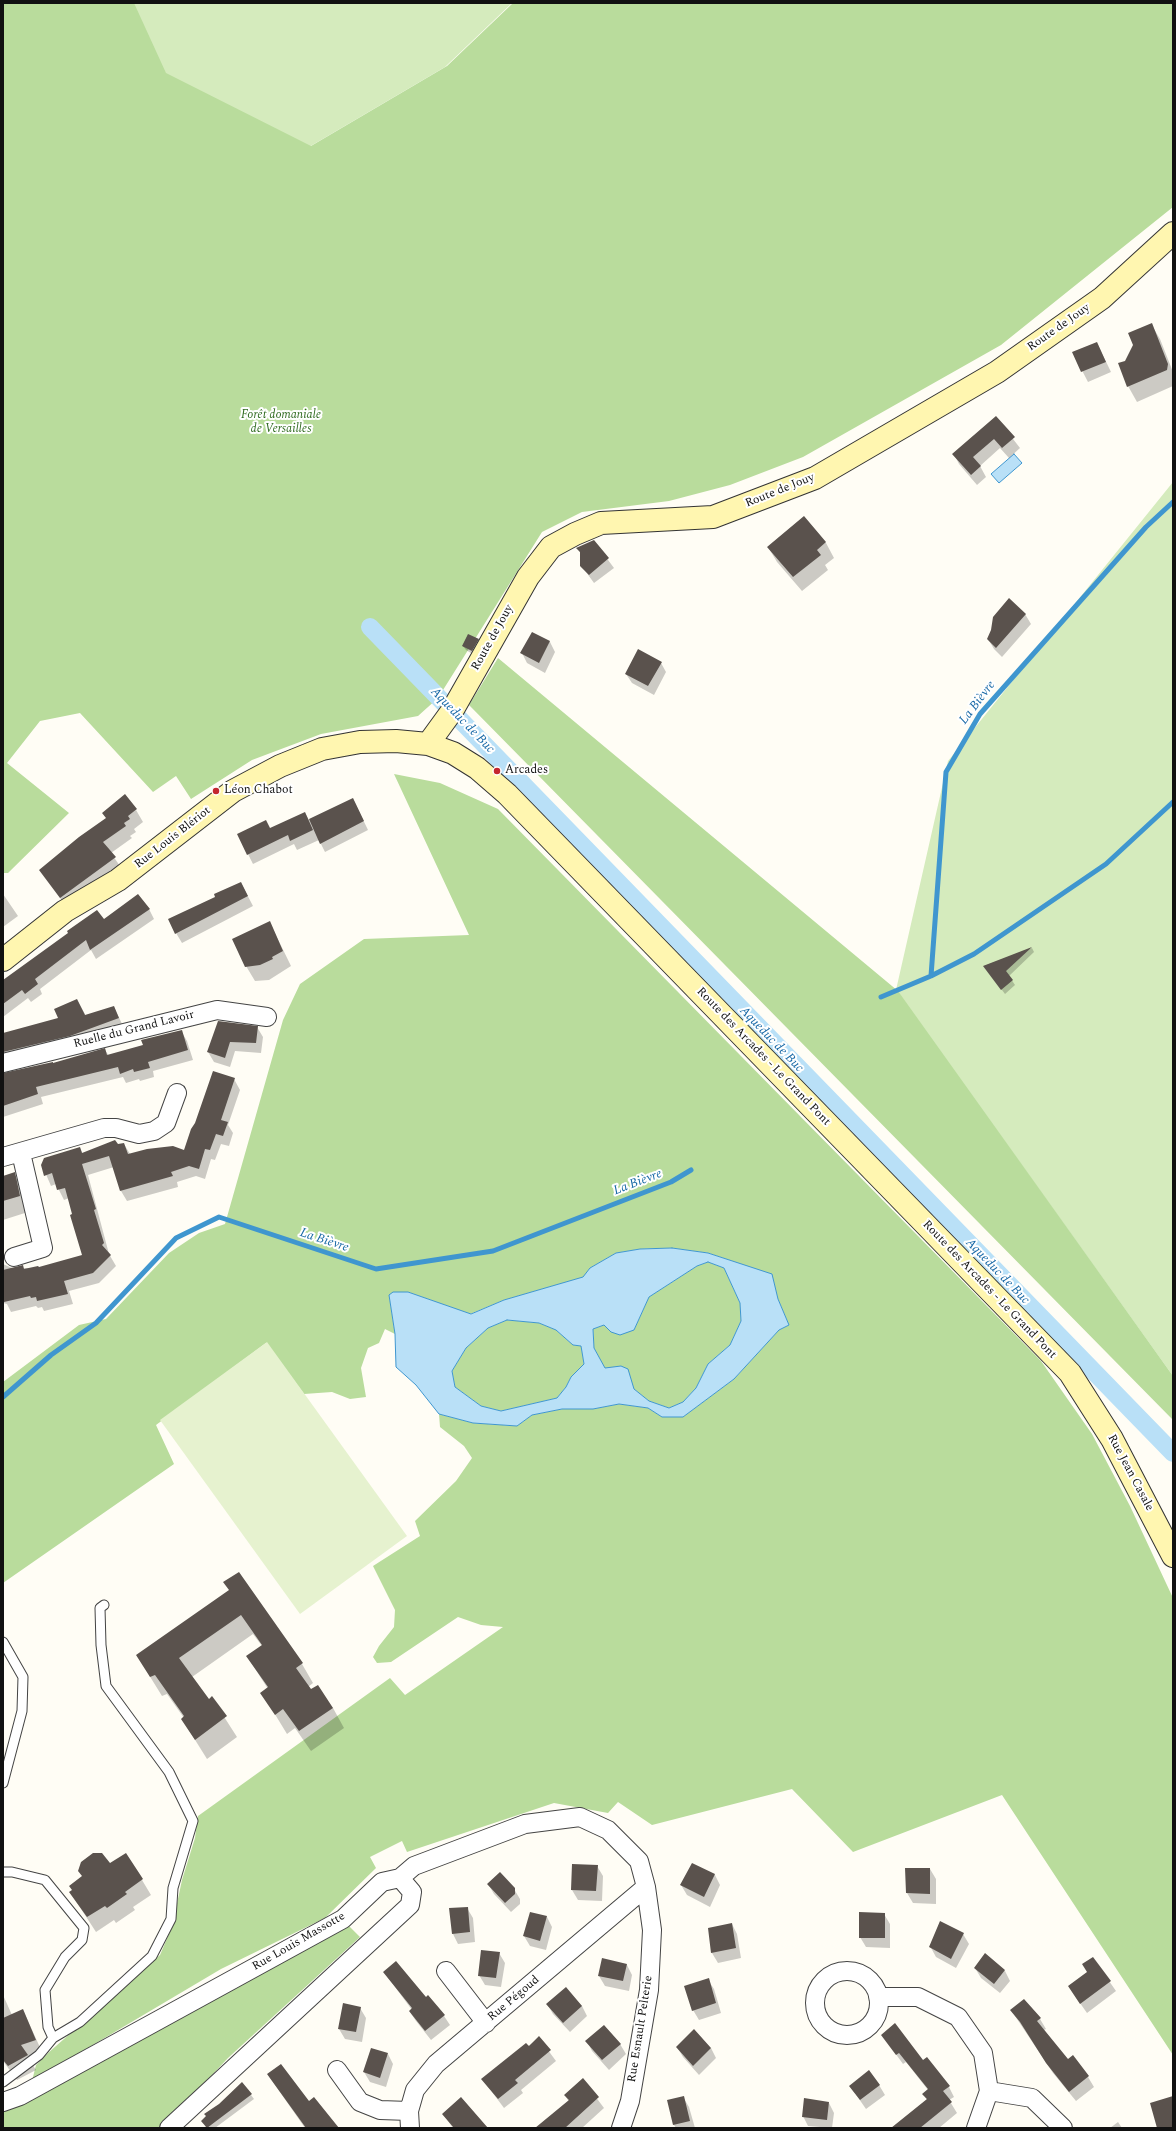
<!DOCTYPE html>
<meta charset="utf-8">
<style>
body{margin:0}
#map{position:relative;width:1176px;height:2131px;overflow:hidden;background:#fffdf5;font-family:Spectral,serif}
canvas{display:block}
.frame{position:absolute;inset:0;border:4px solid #111;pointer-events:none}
</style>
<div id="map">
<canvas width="1176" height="2131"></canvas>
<div class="frame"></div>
</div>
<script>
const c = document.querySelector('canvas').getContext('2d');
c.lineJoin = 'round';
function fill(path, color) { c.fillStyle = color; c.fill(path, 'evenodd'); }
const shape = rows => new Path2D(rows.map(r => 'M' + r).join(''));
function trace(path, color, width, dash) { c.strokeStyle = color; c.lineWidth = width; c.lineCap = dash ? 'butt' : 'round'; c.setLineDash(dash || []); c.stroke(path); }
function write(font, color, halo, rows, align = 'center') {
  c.font = font + ' Spectral,serif'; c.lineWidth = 4; c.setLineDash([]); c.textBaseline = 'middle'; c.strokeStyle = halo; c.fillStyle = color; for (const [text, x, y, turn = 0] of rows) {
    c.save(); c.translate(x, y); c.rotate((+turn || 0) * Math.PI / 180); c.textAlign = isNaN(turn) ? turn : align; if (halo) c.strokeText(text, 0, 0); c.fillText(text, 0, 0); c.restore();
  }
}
fill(shape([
 [133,3,512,3,445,67,309,147,165,74],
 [1173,482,1173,1376,896,990,948,761]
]), '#d5ebbd');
fill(shape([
 [3,3,134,3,166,73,311,146,447,66,513,3,1173,3,1173,207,1001,345,803,457,730,485,669,501,582,512,542,532,438,698,418,716,321,734,252,760,191,799,176,776,153,792,80,713,40,721,7,763,69,813,8,873,3,873],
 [498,658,898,991,1173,1376,1173,1420,469,705],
 [394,774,440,783,498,809,1041,1361,1092,1434,1130,1506,1173,1598,1173,2055,1002,1795,853,1852,792,1789,652,1825,618,1802,608,1813,554,1803,407,1852,402,1841,370,1857,376,1868,325,1918,221,1969,32,2081,36,2065,48,2053,160,1955,172,1927,182,1880,195,1838,198,1816,390,1678,405,1695,503,1627,481,1625,458,1617,391,1662,377,1663,373,1657,379,1646,394,1627,395,1610,373,1566,420,1536,415,1521,456,1481,472,1458,464,1446,440,1427,439,1414,473,1423,517,1426,532,1415,562,1409,593,1409,619,1404,648,1408,662,1417,683,1417,734,1379,779,1330,789,1325,778,1299,771,1274,708,1253,672,1248,640,1249,616,1253,590,1268,584,1277,504,1300,470,1314,408,1292,389,1295,395,1334,385,1329,379,1343,368,1348,361,1368,366,1397,350,1399,332,1392,304,1394,266,1343,156,1425,174,1464,3,1583,3,1382,79,1325,106,1319,169,1253,199,1233,225,1224,283,1020,300,984,364,939,469,935],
 [708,1262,724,1268,740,1303,741,1321,730,1345,708,1364,696,1388,683,1402,669,1408,649,1401,634,1389,621,1366,605,1369,594,1348,593,1329,604,1325,611,1332,634,1330,649,1297,697,1266],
 [507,1320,539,1323,556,1330,573,1345,581,1346,584,1364,571,1377,566,1387,557,1398,501,1411,481,1406,455,1387,452,1371,466,1348,488,1328],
 [347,1924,360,1937,228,2058,162,2128,3,2128,3,2110]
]), '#b9dc9c');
fill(shape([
 [267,1342,407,1536,300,1614,160,1420]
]), '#e6f2cf');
const water = shape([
 [1014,454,1022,463,999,483,991,474,1014,454],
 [672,1248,708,1253,772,1274,778,1299,789,1325,779,1330,734,1379,683,1417,662,1417,648,1408,619,1404,593,1409,562,1409,532,1415,517,1426,473,1423,439,1414,416,1385,396,1367,395,1334,389,1295,393,1292,408,1292,471,1314,504,1300,583,1277,590,1268,616,1253,640,1249,672,1248],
 [708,1262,724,1268,740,1303,741,1321,730,1345,708,1364,696,1388,683,1402,669,1408,649,1401,634,1389,628,1369,621,1366,605,1368,594,1348,593,1329,604,1325,611,1332,620,1335,634,1330,649,1297,697,1266,708,1262],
 [507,1320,539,1323,556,1330,573,1345,581,1346,584,1364,571,1377,566,1387,557,1398,501,1411,481,1406,455,1387,452,1371,466,1348,488,1328,507,1320]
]);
fill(water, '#b9e0f7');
trace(water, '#3f96cf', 1);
fill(shape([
 [1151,324,1160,339,1173,372,1173,386,1137,402,1128,386,1125,362],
 [1097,343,1111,372,1088,382,1073,353],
 [996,417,1020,448,1009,458,1000,448,980,466,986,477,977,485,959,464,954,454],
 [803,518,826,543,834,558,825,565,828,570,802,591,777,562,768,547],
 [594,541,614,568,594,583,581,565,581,554,577,548],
 [1025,614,1031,624,1002,657,994,649,988,639],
 [532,633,550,642,555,652,545,673,527,663,522,653],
 [478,640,481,644,474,655,466,650,463,646],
 [661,663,666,672,654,695,632,683,626,674],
 [353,799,368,830,325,852,319,840,297,850,294,844,253,864,248,854,270,829,305,813,309,820],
 [136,810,143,822,134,829,136,832,130,836,132,838,111,853,122,869,68,909,41,871],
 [241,883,253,906,182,943,176,933,217,898],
 [3,894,18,916,3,927],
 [149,909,154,919,96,959,91,950,40,989,42,994,31,1002,28,998,3,1017,3,981,103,921],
 [270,923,291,966,269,980,255,981,246,966],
 [1032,948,1034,952,1009,976,1015,985,1005,994,984,966],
 [77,1000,86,1016,114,1007,123,1026,3,1063,3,1035,60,1019],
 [257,1027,263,1037,261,1053,235,1051,230,1067,214,1062,208,1052],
 [181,1031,187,1041,193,1060,153,1071,154,1077,140,1081,139,1079,126,1083,123,1077,41,1097,43,1104,3,1117,3,1082,53,1064,105,1050,109,1056,144,1045],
 [234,1079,240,1090,228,1125,233,1133,229,1146,221,1144,215,1160,211,1159,205,1179,196,1176,177,1182,178,1187,127,1201,121,1191,114,1167,88,1175,109,1254,116,1266,99,1283,69,1291,73,1304,44,1311,42,1307,38,1308,36,1306,11,1312,7,1304,3,1303,3,1264,12,1268,39,1268,83,1256,69,1198,64,1200,56,1184,51,1186,42,1165,80,1148,83,1154,124,1144,130,1154,184,1151],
 [14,1174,23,1189,28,1212,3,1220,3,1177],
 [230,1591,302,1664,313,1683,308,1687,333,1708,344,1728,311,1751,295,1728,287,1734,262,1693,268,1689,247,1656,262,1646,253,1634,192,1677,208,1700,212,1698,237,1737,207,1759,182,1719,184,1718,167,1694,162,1696,149,1675],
 [692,1864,715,1875,720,1885,710,1907,687,1895,681,1885],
 [110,1865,142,1880,151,1895,133,1907,135,1910,116,1923,114,1920,96,1932,70,1892],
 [597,1866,603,1876,602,1901,578,1900,572,1890],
 [906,1869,930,1869,936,1879,936,1904,913,1903,907,1893],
 [488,1884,514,1889,520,1899,520,1904,511,1912,494,1894],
 [467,1908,473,1918,475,1942,458,1944,453,1934],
 [884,1914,890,1924,890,1948,866,1947,860,1937],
 [547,1917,552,1927,546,1950,530,1946,524,1936],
 [940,1922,963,1934,969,1944,956,1968,936,1957,930,1946],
 [732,1924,737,1934,741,1958,718,1963,712,1953,709,1929],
 [499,1953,505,1963,501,1987,485,1985,479,1975],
 [985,1955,1005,1971,1010,1981,1000,1993,981,1978,975,1968],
 [1093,1958,1116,1991,1087,2013,1075,1996,1088,1972],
 [627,1965,632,1975,629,1991,605,1986,599,1976],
 [384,1972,426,1998,444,2016,450,2025,431,2040,416,2021,410,2012,412,2010],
 [708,1980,714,1989,721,2013,699,2020,693,2010],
 [566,1989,582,2006,587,2016,570,2032,553,2014,547,2004],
 [3,1995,12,2015,23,2010,43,2054,29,2059,36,2070,17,2080,3,2061],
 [360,2008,366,2018,362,2042,345,2039,339,2029],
 [1011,2010,1040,2019,1046,2029,1044,2030,1068,2061,1088,2077,1094,2087,1076,2101,1053,2073],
 [882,2035,923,2061,949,2087,954,2097,949,2100,957,2113,939,2128,892,2128,927,2100,923,2094,928,2090,906,2062,903,2064],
 [539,2038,556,2061,521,2090,523,2093,504,2108,483,2080],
 [587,2041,620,2044,626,2054,609,2070,592,2051],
 [677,2047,711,2048,716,2058,699,2075,683,2057],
 [388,2054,393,2064,386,2087,370,2082,364,2072],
 [268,2075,309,2103,337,2128,305,2128],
 [583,2080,604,2108,582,2128,537,2128,569,2102,565,2095],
 [242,2083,254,2099,215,2128,207,2128,205,2126,207,2117],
 [879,2085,885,2095,866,2109,850,2086],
 [683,2097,689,2107,695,2128,676,2128,674,2125,668,2101],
 [829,2103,834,2113,832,2128,808,2126,803,2116],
 [443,2114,486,2128,453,2128],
 [1118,2122,1122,2128,1110,2128]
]), '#0003');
trace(shape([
 [931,976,946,772,980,714,1146,527,1173,502],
 [881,997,931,976,974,954,1106,864,1173,802],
 [3,1397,51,1355,96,1323,176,1238,219,1217,376,1269,493,1251,671,1182,691,1170]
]), '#3f96cf', 5);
trace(shape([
 [370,627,1173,1453]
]), '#b9e0f7', 18);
fill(shape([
 [1152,323,1168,364,1167,370,1127,387,1118,363,1125,361,1133,345,1128,333],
 [1097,342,1106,362,1081,372,1072,352],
 [996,416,1015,437,1002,448,994,439,973,457,981,466,971,475,952,454],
 [804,516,826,542,817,550,821,555,793,577,767,547],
 [594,540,609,558,589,575,580,566,580,552,576,548],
 [1009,598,1026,614,996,648,987,639,991,630,993,617],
 [532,632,550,641,539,663,520,653],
 [468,634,479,639,472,651,462,646],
 [638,649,662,662,648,686,625,674],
 [125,794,137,809,128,816,130,819,124,823,126,826,103,842,116,857,60,898,39,870,79,837,106,818,102,813],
 [353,798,364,821,320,844,309,819],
 [305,812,313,830,290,841,288,835,247,855,237,834,266,820,270,828],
 [241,882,248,896,175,934,168,919,215,897,214,894],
 [138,894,150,909,90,950,86,940,35,979,38,984,25,994,22,990,3,1004,3,980,68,933,67,931,97,910,104,919],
 [270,921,283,951,272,957,273,959,260,965,245,967,232,939],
 [1032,947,1006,971,1013,980,1001,990,983,966],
 [77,999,85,1015,114,1006,119,1018,70,1036,3,1052,3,1033,58,1018,54,1009],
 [218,1021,258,1026,256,1043,230,1042,225,1058,207,1052],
 [182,1030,188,1050,148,1062,150,1068,134,1072,133,1069,120,1074,118,1067,36,1087,38,1094,3,1106,3,1073,53,1062,53,1063,105,1048,107,1055,143,1045,141,1040],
 [213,1071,235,1078,221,1120,228,1122,223,1136,216,1134,210,1150,205,1149,199,1169,189,1166,171,1172,173,1176,120,1191,109,1156,82,1164,96,1209,94,1210,104,1243,102,1245,111,1255,93,1273,64,1281,68,1294,37,1301,36,1297,31,1298,30,1296,4,1302,3,1270,23,1265,24,1269,38,1266,39,1267,82,1255,70,1215,72,1214,65,1188,57,1190,52,1173,44,1176,41,1165,44,1158,80,1147,82,1153,115,1140,118,1144,124,1143,128,1154,147,1149,173,1146,184,1150,191,1129,195,1123],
 [15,1172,20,1196,3,1201,3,1176],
 [239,1572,303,1663,296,1668,311,1689,318,1685,333,1708,299,1731,283,1709,275,1715,260,1693,268,1687,246,1656,262,1645,241,1615,179,1658,209,1699,212,1696,227,1716,195,1740,181,1719,184,1716,155,1675,150,1677,136,1655,229,1590,223,1582],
 [93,1853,102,1853,110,1863,126,1853,143,1879,125,1892,127,1894,107,1908,105,1906,87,1917,69,1892,72,1890,69,1886,82,1876,78,1871,81,1862],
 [692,1863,715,1874,704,1897,680,1885],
 [572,1864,598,1865,596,1891,571,1890],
 [905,1868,930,1868,930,1894,906,1893],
 [500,1872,515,1888,515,1894,505,1903,487,1884],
 [468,1907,470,1932,452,1934,449,1908],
 [530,1912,547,1916,540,1941,523,1936],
 [859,1912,885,1913,885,1938,859,1938],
 [940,1921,964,1933,951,1959,929,1947],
 [732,1923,736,1948,711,1953,708,1928],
 [481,1950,500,1952,496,1978,478,1976],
 [985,1953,1005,1970,994,1984,974,1968],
 [1093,1957,1111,1981,1080,2004,1068,1986,1087,1972,1082,1964],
 [602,1958,627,1964,623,1981,598,1976],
 [396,1961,426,1997,428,1995,445,2015,425,2031,409,2011,412,2008,383,1972],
 [709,1978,716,2003,692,2011,684,1986],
 [566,1987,582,2006,563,2023,546,2004],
 [1024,1999,1041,2018,1037,2021,1068,2059,1073,2055,1089,2076,1069,2092,1046,2063,1020,2022,1010,2010],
 [343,2003,361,2007,356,2032,338,2029],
 [23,2009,36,2040,21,2045,28,2055,8,2066,3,2060,3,2018],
 [895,2023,923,2060,927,2057,950,2086,943,2091,952,2102,920,2128,891,2128,927,2099,922,2094,928,2089,899,2053,896,2055,881,2035],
 [604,2025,621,2044,602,2060,585,2041],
 [694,2029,711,2048,693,2066,676,2047],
 [539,2036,551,2050,515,2080,518,2083,498,2099,481,2079,526,2043,529,2046],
 [371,2048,388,2053,380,2078,363,2072],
 [281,2064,309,2101,314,2097,339,2128,306,2128,267,2074],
 [869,2070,880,2085,860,2100,849,2086],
 [583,2078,599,2097,565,2128,535,2128,569,2100,564,2095],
 [242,2082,252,2094,207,2128,201,2121,206,2116,204,2114,219,2104],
 [684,2096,690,2121,673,2125,667,2100],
 [1173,2096,1173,2128,1157,2128,1150,2103],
 [461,2097,488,2128,454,2128,442,2114],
 [804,2098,829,2102,827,2120,802,2117]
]), '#5a524d');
const lane = shape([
 [3,1642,23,1677,22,1711,3,1783],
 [3,1872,12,1872,45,1880,84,1928,82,1940,65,1957,45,1990,48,2027,53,2038,39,2055,3,2082],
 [53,2038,80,2022,152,1956,171,1919,173,1888,193,1821,169,1772,106,1686,101,1645,100,1608,104,1605]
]);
const street = shape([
 [3,1063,217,1010,267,1017],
 [3,1157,104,1128,116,1128,139,1134,154,1131,166,1123,177,1093],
 [14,1257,43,1248,21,1153],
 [400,1878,414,1866,525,1824,580,1817,608,1830,639,1861,646,1887,652,1930,649,1990,630,2101,621,2128],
 [446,1971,486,2023],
 '815 2003a32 32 0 1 1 64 0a32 32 0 1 1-64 0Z',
 [878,1997,918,1997,958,2017,983,2053,989,2091,976,2128],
 [337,2070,360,2102,380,2110,409,2111],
 [989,2091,1032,2098,1063,2128],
 [3,2102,20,2096,343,1919,382,1882,400,1878,412,1892,410,1905,169,2128],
 [410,2128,409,2111,415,2090,436,2064,646,1887]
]);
const secondary = shape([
 [428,744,452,711,528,577,551,547,575,534,601,523,713,517,815,478,997,372,1102,298,1173,233],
 [3,960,65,911,118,880,233,791,280,766,322,749,360,742,396,741,428,744,453,753,477,768,507,794,1070,1373,1112,1439,1173,1556]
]);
trace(lane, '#444', 11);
trace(street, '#444', 20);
trace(secondary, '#333', 24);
trace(lane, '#fff', 9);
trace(street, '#fff', 18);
trace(secondary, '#fff6b0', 22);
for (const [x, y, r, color] of [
 [497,771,4,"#c4262e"],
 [216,791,4,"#c4262e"]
]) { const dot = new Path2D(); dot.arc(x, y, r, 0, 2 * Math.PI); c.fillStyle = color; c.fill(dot); trace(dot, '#fff', 1.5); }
write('12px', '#111', '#fff', [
 ["Route de Jouy",1059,328,-35],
 ["Route de Jouy",780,491,-22],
 ["Route de Jouy",493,638,-61],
 ["Rue Louis Blériot",173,838,-38],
 ["Ruelle du Grand Lavoir",134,1030,-14],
 ["Route des Arcades - Le Grand Pont",763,1057,46],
 ["Route des Arcades - Le Grand Pont",989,1290,46],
 ["Rue Jean Casale",1130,1473,62],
 ["Rue Louis Massotte",299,1942,-30],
 ["Rue Pégoud",514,1999,-40],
 ["Rue Esnault Pelterie",641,2029,-81]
]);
write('italic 12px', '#2f6b1f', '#fff', [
 ["Forêt domaniale",281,416],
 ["de Versailles",281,430]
]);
write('12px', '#111', '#fff', [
 ["Arcades",505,771],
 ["Léon Chabot",224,791]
], 'left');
write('italic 13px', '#1768a6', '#fff', [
 ["La Bièvre",978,703,-53],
 ["Aqueduc de Buc",462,721,46],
 ["Aqueduc de Buc",771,1040,46],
 ["La Bièvre",638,1183,-21],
 ["La Bièvre",324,1241,18],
 ["Aqueduc de Buc",997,1272,46]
]);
</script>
